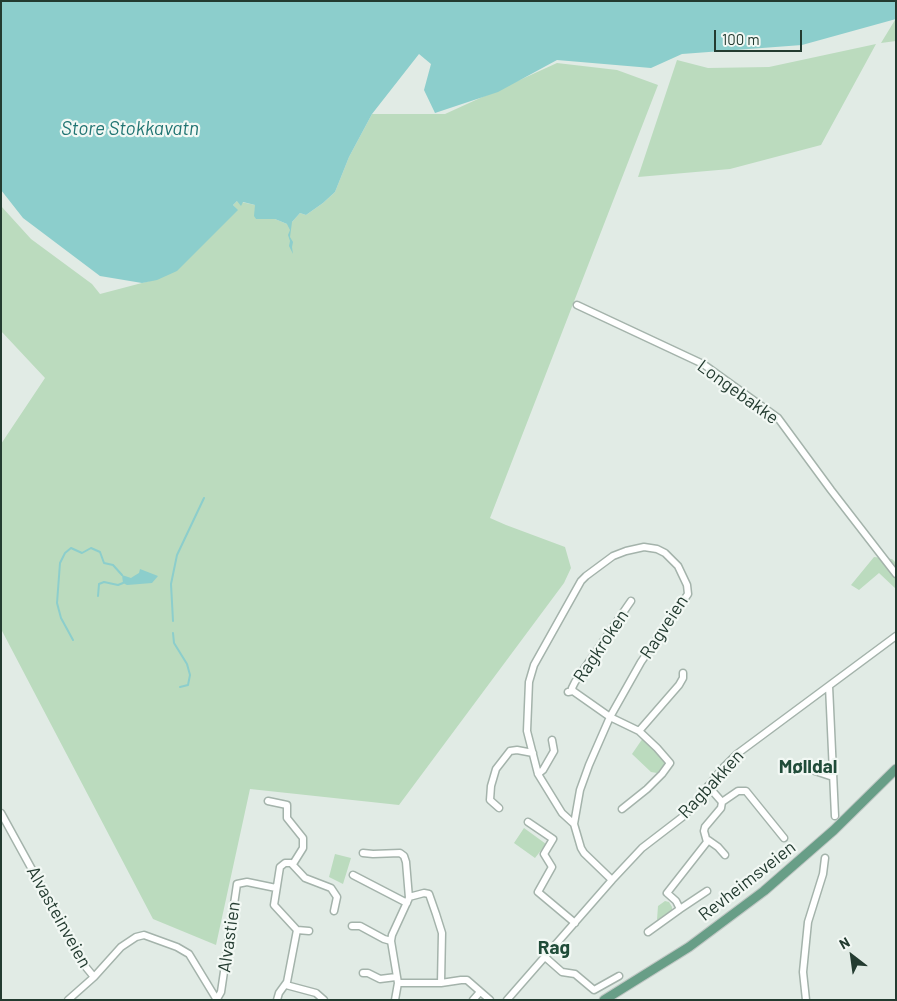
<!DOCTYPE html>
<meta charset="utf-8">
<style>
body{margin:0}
#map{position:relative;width:897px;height:1001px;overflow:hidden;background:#e1ebe5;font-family:Barlow,sans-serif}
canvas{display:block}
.frame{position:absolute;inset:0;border:2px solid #233b30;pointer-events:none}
.north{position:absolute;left:827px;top:931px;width:50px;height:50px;-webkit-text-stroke:4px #f2f8f4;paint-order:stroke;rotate:330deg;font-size:14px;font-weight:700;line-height:20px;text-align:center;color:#233b30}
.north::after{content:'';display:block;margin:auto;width:18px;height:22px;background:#233b30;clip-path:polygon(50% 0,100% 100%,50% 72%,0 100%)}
.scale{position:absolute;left:714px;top:30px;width:88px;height:22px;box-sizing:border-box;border:2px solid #233b30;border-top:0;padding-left:6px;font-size:15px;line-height:18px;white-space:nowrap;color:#233b30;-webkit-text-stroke:4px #f2f8f4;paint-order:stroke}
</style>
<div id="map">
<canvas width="897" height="1001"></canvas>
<div class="frame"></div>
<div class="north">N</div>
<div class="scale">100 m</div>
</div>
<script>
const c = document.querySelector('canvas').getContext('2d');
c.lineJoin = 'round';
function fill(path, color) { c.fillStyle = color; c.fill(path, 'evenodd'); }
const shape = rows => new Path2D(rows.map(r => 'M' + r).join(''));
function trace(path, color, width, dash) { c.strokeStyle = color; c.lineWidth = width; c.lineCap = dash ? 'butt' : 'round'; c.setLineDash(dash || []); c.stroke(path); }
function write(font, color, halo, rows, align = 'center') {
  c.font = font + ' Barlow,sans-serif'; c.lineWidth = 4.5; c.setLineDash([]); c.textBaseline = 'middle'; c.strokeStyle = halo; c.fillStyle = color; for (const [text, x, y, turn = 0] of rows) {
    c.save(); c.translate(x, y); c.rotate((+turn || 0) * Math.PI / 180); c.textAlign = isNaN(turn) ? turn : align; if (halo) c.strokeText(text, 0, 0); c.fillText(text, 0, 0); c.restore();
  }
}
fill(shape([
 [896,19,896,41,881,43,895,20],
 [876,44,821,145,730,169,638,177,677,60,708,68,769,67],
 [557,63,617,70,658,85,490,518,506,525,565,547,571,568,564,583,399,805,250,789,216,945,153,919,1,629,1,444,45,378,1,331,1,206,31,239,92,284,100,294,157,279,237,210,233,205,237,201,255,205,256,219,275,219,287,224,292,222,300,213,306,215,323,203,335,192,349,157,372,114,445,114],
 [874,557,892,559,896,563,896,589,879,573,859,590,851,585],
 [643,738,666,760,666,763,657,773,651,772,632,754],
 [524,828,546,844,535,858,514,843],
 [335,854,351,858,343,884,329,877],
 [665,901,669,902,672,907,672,910,657,920,658,906]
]), '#bbdbbe');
fill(shape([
 [1,1,896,1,896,19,802,45,682,54,651,68,557,60,498,92,435,113,424,90,431,64,419,54,372,114,349,157,335,192,323,203,306,215,300,213,292,222,290,237,293,242,292,247,293,254,289,246,290,241,288,235,290,230,287,224,275,219,256,219,254,216,255,205,243,202,241,206,237,201,233,205,238,210,177,271,157,280,142,283,100,276,23,218,1,190],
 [140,569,158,576,152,583,127,585,123,583,122,575,131,578,134,576,139,573]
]), '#8ccecc');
trace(shape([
 [98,596,99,584,104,582,118,585,123,583],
 [173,621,171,584,177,555,204,498],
 [173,633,174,643,187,664,190,675,188,685,180,687],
 [73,640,61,618,57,603,60,563,65,553,71,548,82,553,91,548,100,552,104,563,113,565,122,575]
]), '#8ccecc', 2);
const minor = shape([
 [577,305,703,364,778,418,831,490,896,574],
 [829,686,835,816],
 [573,691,610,717,639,731],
 [568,692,573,691,572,688,575,682,631,601],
 [806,764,812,770,833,777],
 [538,774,543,770,554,751,552,740],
 [268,801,287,805,287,818,303,838,303,848,293,864],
 [722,802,738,791,746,791,784,838],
 [499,808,490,800,491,786,496,769,510,751,517,750,533,753],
 [622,809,647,789,662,774,670,763,657,748,639,731,679,685,683,678,683,673],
 [1,813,85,966,94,977,121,947,136,937,144,935,177,947,189,954,217,1000],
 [528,822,553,839,544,854,552,867,538,892,575,923],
 [574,824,580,790,589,765,610,717,641,662,688,594,687,585,678,566,665,553,657,549,644,547,626,551,613,556,586,576,581,581,534,665,529,682,527,731,538,774,562,813,574,824,581,848,584,853,612,880],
 [708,840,718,847,725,855],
 [363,853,373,854,400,853,404,856,406,862,409,898,392,935,391,941,398,983,395,1000],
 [353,875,407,903],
 [409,897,424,893,429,894,436,914,442,933,441,983],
 [680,909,707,891],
 [352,926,360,926,384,939,391,941],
 [297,930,309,931],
 [648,932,680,909,676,901,667,893,707,842,704,831,705,827,721,808,722,802,708,786],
 [545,957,562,972,575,974,594,990,619,976],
 [363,973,368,973,380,979,396,977],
 [398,983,441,983,461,980,467,980,490,1000],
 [286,985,316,993,324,1000],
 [217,999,221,992,237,884,247,882,276,888],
 [68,1000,94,977],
 [277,1000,279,993,287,982,297,930,274,905,280,867,285,863,291,863,305,878,331,888,337,897,334,911],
 [473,1000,480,992],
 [507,1000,612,880,642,848,685,815,722,769,737,754,896,636],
 [806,1000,803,972,808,922,823,874,825,858]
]);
const major = shape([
 [604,1000,689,947,764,891,834,830,896,769]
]);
trace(minor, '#a4b3ab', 9);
trace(major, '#c1c8c5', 11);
trace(minor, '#fff', 6);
trace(major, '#689e87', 9);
write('18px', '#233b30', '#f2f8f4', [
 ["Longebakke",738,392,36],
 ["Ragveien",664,627,-57],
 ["Ragkroken",601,646,-56],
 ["Ragbakken",711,784,-47],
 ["Revheimsveien",747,881,-38],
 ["Alvasteinveien",59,917,61],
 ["Alvastien",229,937,-82]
]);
write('italic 19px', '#207472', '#f2f8f4', [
 ["Store Stokkavatn",130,129]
]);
write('bold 19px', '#204c39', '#f2f8f4', [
 ["Mølldal",808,767],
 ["Rag",554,948]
]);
</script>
